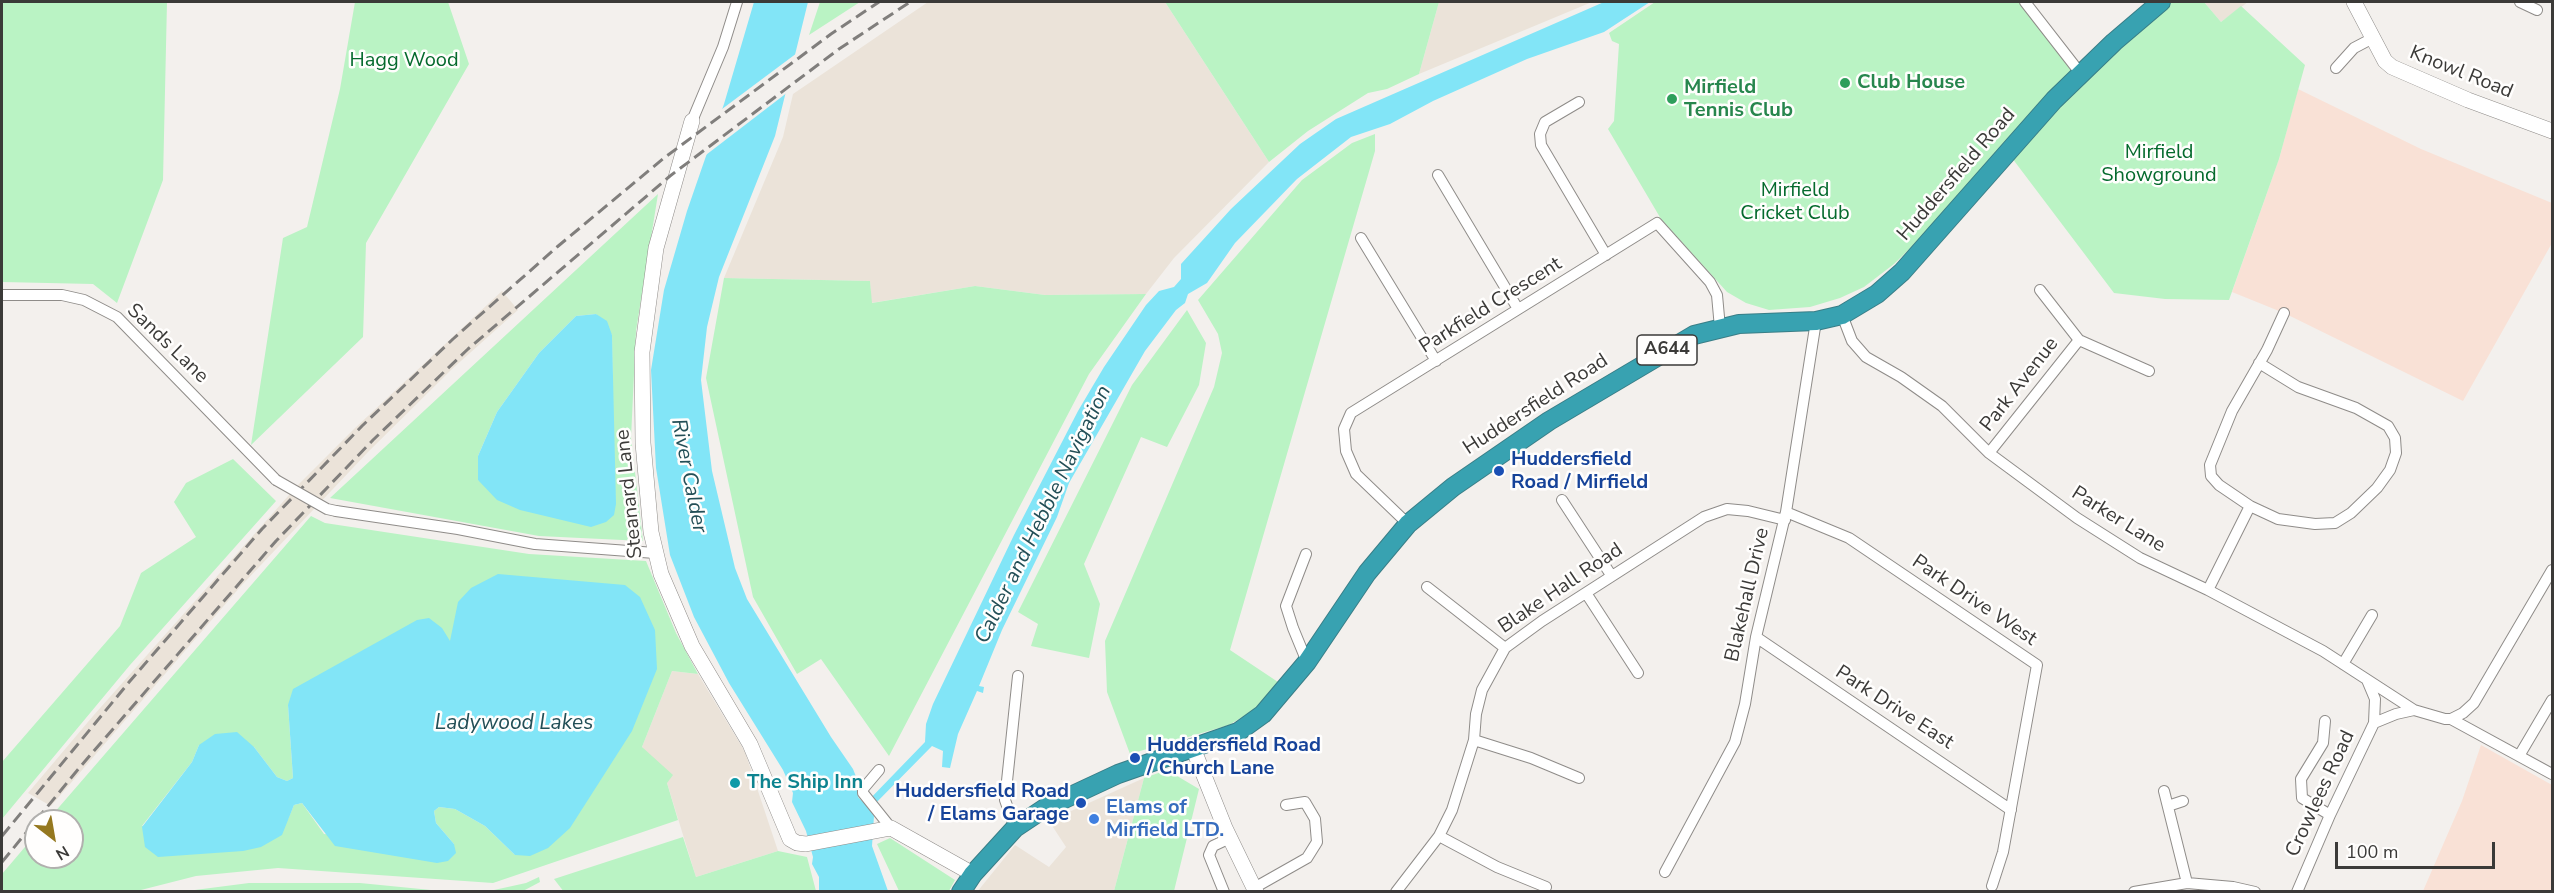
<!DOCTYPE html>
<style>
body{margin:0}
#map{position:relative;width:2554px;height:893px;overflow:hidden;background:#f3f0ed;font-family:"Nunito Sans",sans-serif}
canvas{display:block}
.frame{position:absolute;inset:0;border:3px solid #3b3a38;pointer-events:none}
.north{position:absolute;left:24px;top:809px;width:60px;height:60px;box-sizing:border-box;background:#fffefd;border:2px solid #b1b0ae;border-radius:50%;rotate:149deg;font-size:16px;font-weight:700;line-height:24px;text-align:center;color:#3b3a38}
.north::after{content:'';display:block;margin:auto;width:21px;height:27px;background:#95781f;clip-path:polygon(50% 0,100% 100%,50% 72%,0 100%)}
.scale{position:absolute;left:2335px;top:842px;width:160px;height:27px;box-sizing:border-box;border:3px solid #3b3a38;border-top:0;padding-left:8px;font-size:18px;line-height:21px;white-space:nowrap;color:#3b3a38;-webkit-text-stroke:4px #fffefd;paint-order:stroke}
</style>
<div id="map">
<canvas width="2554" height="893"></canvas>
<div class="frame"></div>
<div class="north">N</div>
<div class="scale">100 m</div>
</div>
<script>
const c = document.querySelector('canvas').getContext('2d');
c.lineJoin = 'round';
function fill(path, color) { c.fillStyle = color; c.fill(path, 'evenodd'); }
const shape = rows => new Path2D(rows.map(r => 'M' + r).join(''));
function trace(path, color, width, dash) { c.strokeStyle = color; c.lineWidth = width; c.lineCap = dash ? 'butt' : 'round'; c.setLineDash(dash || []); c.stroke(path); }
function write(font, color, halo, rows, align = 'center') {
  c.font = font + ' "Nunito Sans",sans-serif'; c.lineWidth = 5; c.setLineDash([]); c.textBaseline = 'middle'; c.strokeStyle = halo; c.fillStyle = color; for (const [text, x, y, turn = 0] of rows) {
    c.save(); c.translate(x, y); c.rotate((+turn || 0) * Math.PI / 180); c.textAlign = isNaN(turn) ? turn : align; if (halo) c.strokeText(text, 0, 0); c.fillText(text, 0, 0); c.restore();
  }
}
fill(shape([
 [928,2,1165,2,1269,162,1174,258,1146,294,1045,295,975,286,871,303,870,281,724,278,783,137,793,94],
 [1439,2,1592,2,1419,74],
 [2204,2,2248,2,2221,22],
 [502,291,518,310,452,369,368,452,241,586,51,806,28,793,93,716,297,486,354,429],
 [672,671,698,674,745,752,778,851,696,877,667,783,642,747],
 [1144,778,1114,891,977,892,1015,845,1049,867,1066,847,1049,821]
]), '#ebe3d9');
fill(shape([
 [2298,89,2421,149,2552,203,2552,243,2463,401,2284,313,2232,292,2279,159],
 [2481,745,2552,785,2552,891,2423,891,2462,801]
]), '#f9e1d6');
fill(shape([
 [2,2,167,2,163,180,117,303,93,284,2,282],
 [355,2,448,2,469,64,366,243,363,337,251,445,283,238,307,227,340,89],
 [820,2,860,2,809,35],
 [1165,2,1439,2,1419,74,1387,89,1368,93,1308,131,1269,162],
 [1655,2,2019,2,2075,73,1946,213,1894,264,1864,287,1840,298,1810,307,1769,310,1746,303,1727,292,1661,219,1608,129,1614,121,1619,44,1612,41,1609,33],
 [2166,2,2204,2,2221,22,2241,6,2305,65,2279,159,2229,300,2165,299,2114,293,2012,158,2086,79],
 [1375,134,1375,151,1230,650,1278,682,1254,710,1229,725,1130,754,1107,692,1105,641,1214,387,1222,353,1218,334,1198,300,1302,180,1352,143],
 [658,194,636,331,631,438,643,541,539,536,330,498],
 [596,314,612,335,614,515,478,480,478,456,497,412,539,353,576,316],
 [724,278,870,281,872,303,975,286,1045,295,1146,294,1089,374,889,756,821,659,797,674,753,597,706,378],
 [1187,310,1206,343,1199,385,1167,447,1141,437,1084,564,1100,604,1089,658,1031,646,1038,624,1018,612,1132,385],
 [233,459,276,501,130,665,2,819,2,762,120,626,141,573,196,537,174,502,186,483],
 [311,516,325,523,529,554,646,561,676,633,698,674,672,671,642,747,673,775,667,783,678,820,493,883,278,868,196,876,137,891,2,892,2,874,36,834,36,857,72,857,72,821,47,821],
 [450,642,515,855,485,826,455,809,439,807,434,811,436,823,454,844,324,834,302,803,294,805,288,819,142,826,192,762,199,745,254,747,277,777,287,781,293,778,288,705],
 [1167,770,1199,789,1174,891,1114,891,1144,778],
 [683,837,696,877,778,851,807,857,816,891,564,892,554,879],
 [890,838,955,880,949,891,899,891,877,844],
 [539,877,540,882,523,891,494,890,526,883],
 [249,883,360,883,441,891,187,891]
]), '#baf3c4');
fill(shape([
 [754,2,808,2,775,136,719,277,707,327,701,380,712,471,735,568,747,599,831,737,853,769,857,779,858,797,865,804,925,742,926,724,933,704,1014,535,1078,411,1104,367,1146,305,1159,291,1174,287,1181,279,1181,264,1231,209,1300,144,1336,119,1604,2,1650,2,1604,32,1527,59,1433,101,1390,124,1351,137,1297,179,1235,243,1207,283,1188,294,1185,303,1176,310,1145,351,1069,483,1057,517,1002,630,979,686,984,687,983,693,977,691,958,734,950,768,942,767,943,751,932,746,870,809,874,816,872,846,888,891,819,891,819,877,812,864,813,857,806,831,792,802,793,793,783,770,729,683,694,617,670,555,656,468,651,370,664,290,687,211,724,104],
 [596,314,607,321,612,335,616,504,614,515,606,522,591,527,520,510,497,500,478,480,478,456,497,412,539,353,576,316],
 [498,574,625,585,640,597,655,630,657,669,632,731,570,828,548,848,530,856,515,855,485,826,455,809,439,807,434,811,436,823,454,844,456,853,448,861,437,863,335,846,302,803,294,805,282,835,261,847,243,851,158,857,145,847,142,827,192,762,199,745,215,734,237,732,254,747,277,777,287,781,293,778,288,705,293,689,417,620,429,618,442,628,450,641,458,602,471,588]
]), '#82e5f7');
fill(shape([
 [797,53,788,92,702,158,718,112]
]), '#f3f0ed');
const street = shape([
 [2025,2,2081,74],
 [2520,2,2537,10],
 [2336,68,2354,48,2373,38],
 [1579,102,1545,122,1540,134,1541,145,1606,255],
 [692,121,723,47,737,2],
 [1438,175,1518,309],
 [1361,238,1436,361],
 [2,295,62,295,84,300,117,317,276,480],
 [1842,315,1852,341,1866,357,1901,377,1942,406,1989,453,2077,518,2140,558,2208,590,2323,651,2414,710],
 [2079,340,2149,371],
 [1989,453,2079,340,2040,290],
 [1562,500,1611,575],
 [2250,506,2278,519,2315,524,2335,523,2351,513,2377,488,2390,470,2396,453,2395,438,2388,426,2356,408,2298,387,2259,363],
 [336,511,458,529,535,544,655,553],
 [1786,512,1849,538,2037,665,2003,852,1992,886],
 [1408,524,1356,474,1346,451,1344,429,1351,413,1657,223,1710,282,1717,295,1720,328],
 [1306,554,1286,606,1293,628,1307,662],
 [1427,587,1505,648],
 [2208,590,2250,506,2219,485,2211,476,2210,465,2232,411,2267,350,2284,313],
 [1586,593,1638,673],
 [1756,637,2011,810],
 [2343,664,2372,615],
 [2367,680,2375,699,2374,723],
 [2451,719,2552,774],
 [2325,721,2323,743,2301,779,2302,798,2330,815],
 [1474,740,1531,758,1579,778],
 [2519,756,2552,700],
 [879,770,863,789,863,793,891,828],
 [2164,791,2187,883,2233,887,2255,892],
 [2168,806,2183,801],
 [1015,828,1005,800,1018,676],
 [1439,836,1497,867,1546,887],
 [1665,872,1735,742,1745,704,1756,637,1786,512,1816,321],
 [1254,888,1307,858,1317,842,1315,819,1305,802,1286,805],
 [1224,892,1209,855,1213,846,1230,838],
 [1396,892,1439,836,1452,810,1474,740,1476,714,1482,690,1505,648,1542,621,1704,517,1727,509,1748,511,1785,520],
 [2134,892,2187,883],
 [2297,892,2330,815,2374,723,2396,714,2414,710,2445,719,2451,719,2463,713,2474,703,2552,570]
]);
const secondary = shape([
 [2354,2,2385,61,2392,67,2468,100,2552,131],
 [692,121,656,248,642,352,643,443,651,532,661,574,692,646,750,744,790,839,797,843,806,844,891,828,973,874],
 [1193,748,1225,828,1256,892]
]);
const highway = shape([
 [961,892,973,874,1015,828,1045,808,1118,774,1238,732,1263,714,1307,662,1367,573,1408,524,1453,487,1549,421,1694,335,1739,324,1816,321,1842,315,1877,294,1902,272,2054,100,2114,42,2161,2]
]);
trace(street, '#8f8c89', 12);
trace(secondary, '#8f8c89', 16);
trace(highway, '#397e87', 20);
trace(street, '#fff', 10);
trace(secondary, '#fff', 15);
trace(highway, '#38a2b1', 18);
trace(shape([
 [2,836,130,681,262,529,362,426,453,339,557,247,664,158,831,34,879,2],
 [2,862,80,767,276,541,373,440,468,349,670,176,839,49,910,2]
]), '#807e7c', 3, [12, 6]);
const streetBridge = shape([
 [276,480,327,509,336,511]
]);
trace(streetBridge, '#8f8c89', 12, []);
trace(streetBridge, '#fff', 10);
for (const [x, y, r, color] of [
 [1845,83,6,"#2e9e5b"],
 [1672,99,6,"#2e9e5b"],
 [1499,471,6,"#1a4fb4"],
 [1135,758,6,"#1a4fb4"],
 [735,783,6,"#0f9aa8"],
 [1081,803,6,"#1a4fb4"],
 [1094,819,6,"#3f7fe0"]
]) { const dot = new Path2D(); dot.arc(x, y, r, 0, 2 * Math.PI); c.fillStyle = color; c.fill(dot); trace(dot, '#fffefd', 2); }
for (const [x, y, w] of [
 [1667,350,60]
]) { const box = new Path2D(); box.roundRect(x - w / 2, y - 15, w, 30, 4.5); c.fillStyle = '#fffefd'; c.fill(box); trace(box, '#3b3a38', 1.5); }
write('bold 18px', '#3b3a38', null, [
 ["A644",1667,350]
]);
write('20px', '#056a2d', '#fffefd', [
 ["Hagg Wood",404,61],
 ["Mirfield",2159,153],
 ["Showground",2159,176],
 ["Mirfield",1795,191],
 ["Cricket Club",1795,214]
]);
write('20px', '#3b3a38', '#fffefd', [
 ["Knowl Road",2461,73,22],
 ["Huddersfield Road",1957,175,-49],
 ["Parkfield Crescent",1491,306,-32],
 ["Sands Lane",167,344,44],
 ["Park Avenue",2020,385,-52],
 ["Huddersfield Road",1536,405,-33],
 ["Steanard Lane",630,494,-96],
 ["Parker Lane",2118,520,32],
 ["Blake Hall Road",1561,589,-34],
 ["Blakehall Drive",1748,595,-77],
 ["Park Drive West",1974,601,34],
 ["Park Drive East",1894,708,33],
 ["Crowlees Road",2321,794,-65]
]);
write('bold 20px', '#27864d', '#fffefd', [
 ["Club House",1857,83],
 ["Mirfield",1684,88],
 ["Tennis Club",1684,111]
], 'left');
write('bold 20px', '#164399', '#fffefd', [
 ["Huddersfield",1511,460],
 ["Road / Mirfield",1511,483],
 ["Huddersfield Road",1147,746],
 ["/ Church Lane",1147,769],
 ["Huddersfield Road",1069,792,"right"],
 ["/ Elams Garage",1069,815,"right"]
], 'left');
write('bold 20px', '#0d838f', '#fffefd', [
 ["The Ship Inn",747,783]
], 'left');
write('bold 20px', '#366cbe', '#fffefd', [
 ["Elams of",1106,808],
 ["Mirfield LTD.",1106,831]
], 'left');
write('italic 21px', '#234f57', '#fffefd', [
 ["River Calder",688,476,79],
 ["Calder and Hebble Navigation",1044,515,-64],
 ["Ladywood Lakes",514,724]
]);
</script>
